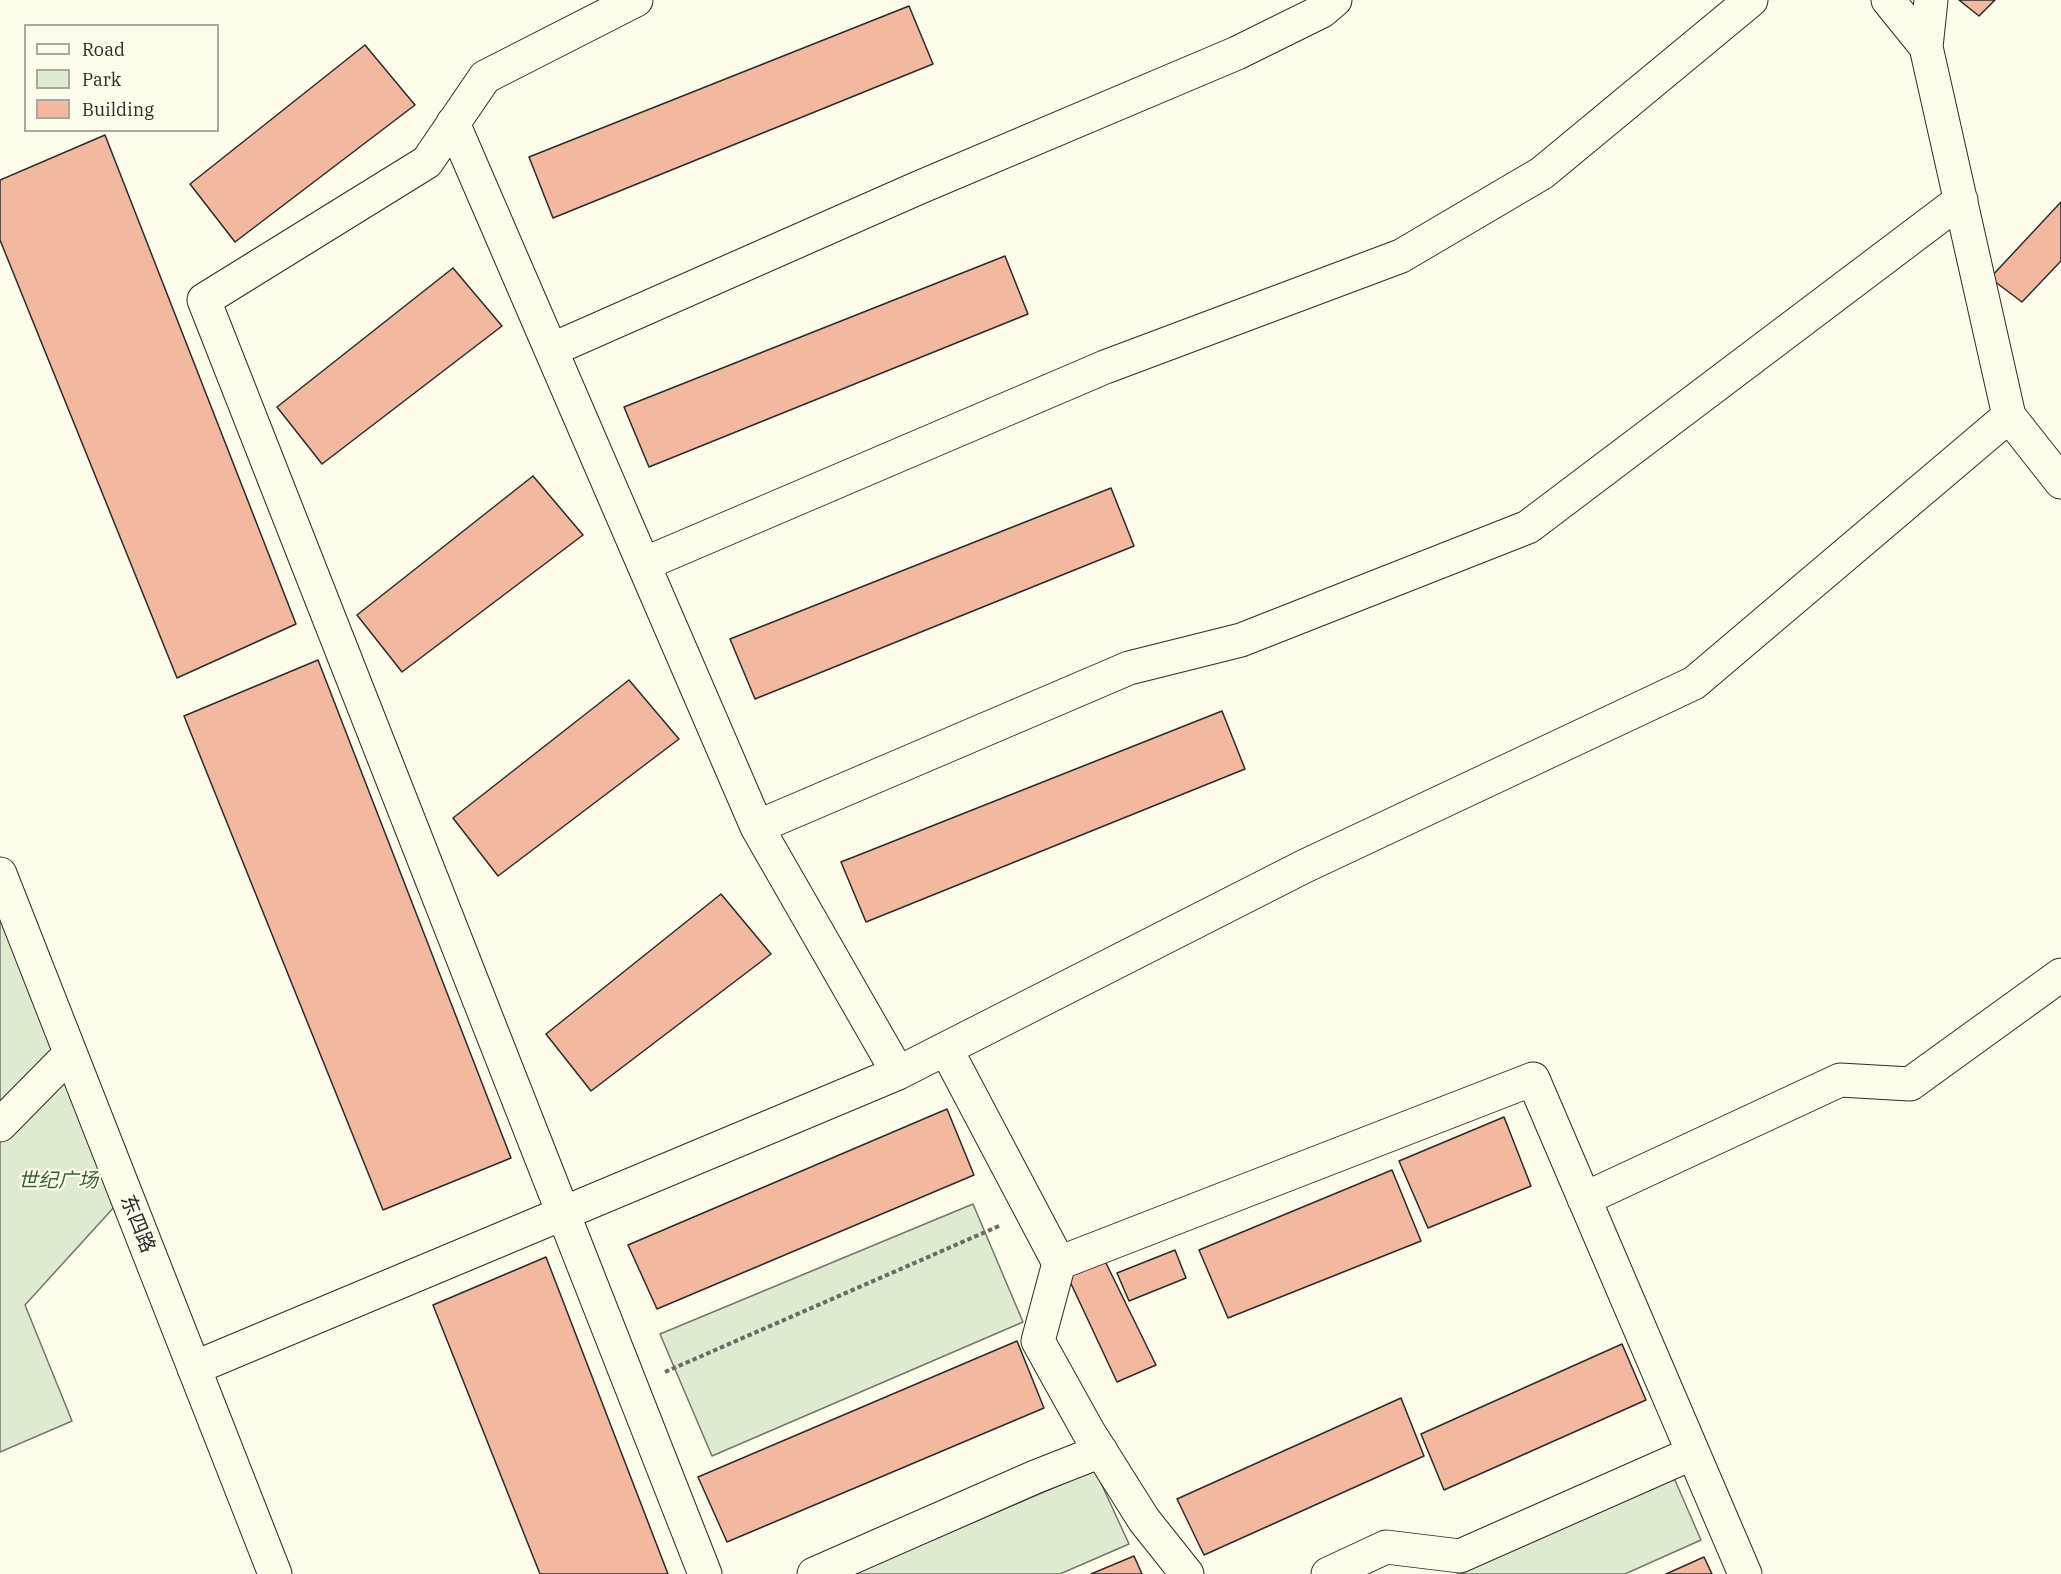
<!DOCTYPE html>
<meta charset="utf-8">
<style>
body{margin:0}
#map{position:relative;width:2061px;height:1574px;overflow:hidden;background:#fdfbea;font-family:"IBM Plex Serif",serif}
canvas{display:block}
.legend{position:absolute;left:24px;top:24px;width:195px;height:108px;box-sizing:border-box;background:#fdfbea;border:2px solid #a9a89e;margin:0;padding:8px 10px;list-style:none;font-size:18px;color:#2b2b2b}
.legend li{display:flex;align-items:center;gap:12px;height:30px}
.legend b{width:30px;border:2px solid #a9a89e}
</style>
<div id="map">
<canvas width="2061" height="1574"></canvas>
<ul class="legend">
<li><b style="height:8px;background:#fdfbea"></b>Road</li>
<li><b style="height:16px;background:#deebd1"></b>Park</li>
<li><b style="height:16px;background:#f2b8a0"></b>Building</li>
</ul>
</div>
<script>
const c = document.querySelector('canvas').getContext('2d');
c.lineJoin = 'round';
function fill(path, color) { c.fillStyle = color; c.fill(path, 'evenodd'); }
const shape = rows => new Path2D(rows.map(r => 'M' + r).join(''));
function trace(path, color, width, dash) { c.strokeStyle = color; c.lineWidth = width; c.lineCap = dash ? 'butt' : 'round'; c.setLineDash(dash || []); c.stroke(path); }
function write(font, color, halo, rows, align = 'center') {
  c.font = font + ' "IBM Plex Serif","Noto Sans SC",serif'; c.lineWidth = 4.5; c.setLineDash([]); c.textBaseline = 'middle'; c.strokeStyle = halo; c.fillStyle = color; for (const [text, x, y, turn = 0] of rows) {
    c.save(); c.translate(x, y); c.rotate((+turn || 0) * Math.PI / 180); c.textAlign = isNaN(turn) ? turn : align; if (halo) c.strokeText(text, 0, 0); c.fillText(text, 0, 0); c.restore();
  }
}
const green = shape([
 [0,881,126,1194,25,1305,72,1421,0,1452,0,881],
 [973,1204,1023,1322,712,1456,660,1334,973,1204],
 [1095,1470,1129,1544,1060,1574,853,1574,1095,1470],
 [1674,1478,1701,1540,1625,1574,1457,1574,1674,1478]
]);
fill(green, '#deebd1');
trace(green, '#74746e', 1.5);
const building = shape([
 [1959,0,1995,0,1979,16,1959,0],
 [909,6,933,64,553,218,529,157,909,6],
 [365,45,415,105,235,242,190,184,365,45],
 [105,135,296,624,177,678,0,240,0,180,105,135],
 [2061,202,2061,261,2022,302,1990,278,2061,202],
 [1005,256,1028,314,649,467,624,407,1005,256],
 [453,268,502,326,322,464,277,407,453,268],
 [533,476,583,535,402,672,357,615,533,476],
 [1111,488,1134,546,755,699,730,639,1111,488],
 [318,660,511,1158,383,1210,184,716,318,660],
 [629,680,679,739,498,876,453,818,629,680],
 [1222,711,1245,769,866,922,841,862,1222,711],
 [721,894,771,954,591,1091,546,1034,721,894],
 [947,1109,974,1175,657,1309,628,1245,947,1109],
 [1504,1117,1531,1186,1428,1228,1399,1161,1504,1117],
 [1392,1170,1421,1241,1228,1318,1199,1250,1392,1170],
 [1175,1250,1186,1278,1129,1301,1117,1273,1175,1250],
 [546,1257,668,1574,540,1574,433,1305,546,1257],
 [1103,1257,1156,1365,1117,1382,1066,1273,1103,1257],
 [1017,1341,1044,1408,727,1542,698,1477,1017,1341],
 [1622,1344,1646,1400,1444,1490,1421,1434,1622,1344],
 [1401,1398,1424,1456,1204,1555,1177,1499,1401,1398],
 [1134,1556,1142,1574,1091,1574,1134,1556],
 [1704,1557,1712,1574,1666,1574,1704,1557]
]);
fill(building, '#f2b8a0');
trace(building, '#2b2b2b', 1.5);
const minor = shape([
 [636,0,485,77,427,162,204,300,705,1574],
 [1888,0,1926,47],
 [1931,0,1926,47,2009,416],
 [453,123,757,827,898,1073],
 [551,350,918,188,1237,53,1322,11,1335,0],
 [644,564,1105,367,1401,256,1542,173,1751,0],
 [757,827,1129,668,1241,640,1528,527,1961,200],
 [946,1049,1059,1263,1533,1079,1745,1574],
 [0,1125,70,1054],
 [1584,1199,1840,1080,1910,1084,2061,975],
 [1059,1263,1038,1341,1088,1431,1144,1520,1187,1574],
 [194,1368,898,1073,1305,866,1694,683,2009,416,2061,482],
 [814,1574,1035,1477,1101,1451],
 [1328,1574,1386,1547,1460,1556,1693,1453]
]);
const major = shape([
 [0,874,275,1574]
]);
trace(minor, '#2b2b2b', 35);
trace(major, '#2b2b2b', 35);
trace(shape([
 [665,1372,999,1226]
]), '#6a6964', 4, [4.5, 3]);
trace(minor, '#fdfbea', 33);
trace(major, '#fdfbea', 33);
write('italic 20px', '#34623c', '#fdfbea', [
 ["世纪广场",58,1181]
]);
write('20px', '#2b2b2b', '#fdfbea', [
 ["东四路",137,1224,68]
]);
</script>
